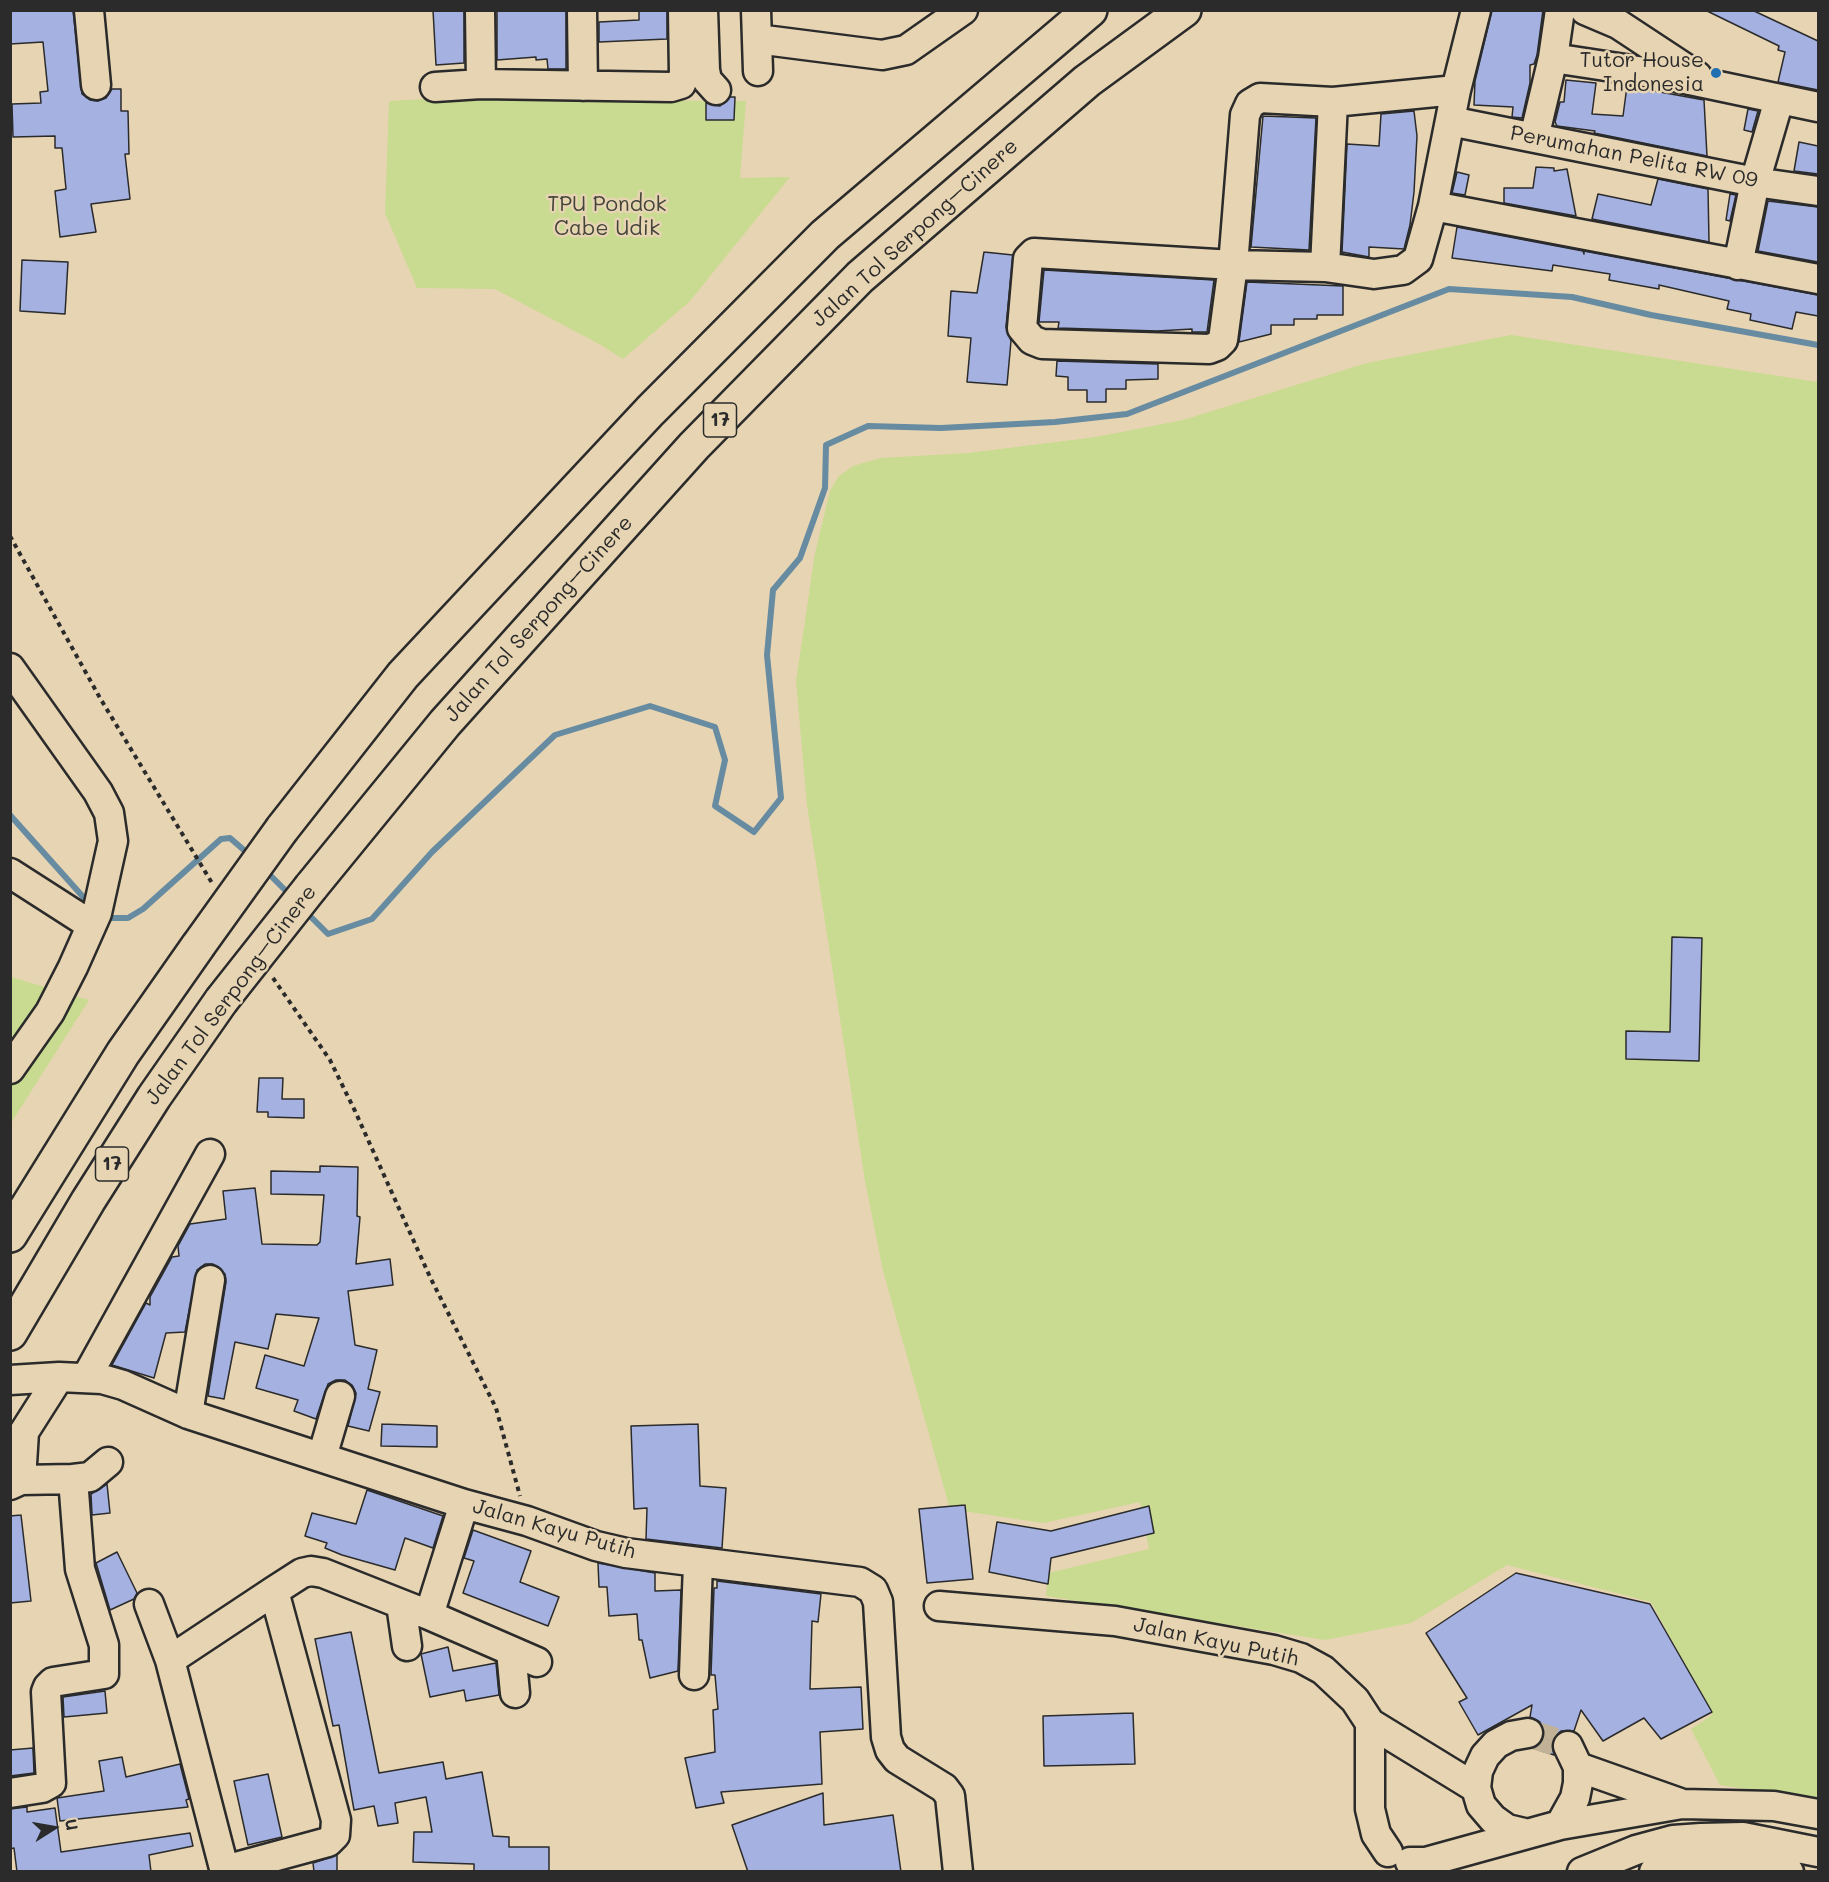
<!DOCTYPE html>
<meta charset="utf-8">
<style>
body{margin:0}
#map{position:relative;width:1829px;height:1882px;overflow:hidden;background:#e7d4b2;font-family:Mali,sans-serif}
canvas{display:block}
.frame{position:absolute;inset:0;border:12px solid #2b2b2b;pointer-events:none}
.north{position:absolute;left:24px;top:1798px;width:60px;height:60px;-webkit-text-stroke:4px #e7d4b2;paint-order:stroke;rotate:79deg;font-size:16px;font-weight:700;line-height:24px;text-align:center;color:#2b2b2b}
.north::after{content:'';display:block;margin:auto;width:21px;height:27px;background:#2b2b2b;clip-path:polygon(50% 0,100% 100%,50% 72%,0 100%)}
</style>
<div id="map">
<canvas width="1829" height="1882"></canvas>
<div class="frame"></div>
<div class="north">U</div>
</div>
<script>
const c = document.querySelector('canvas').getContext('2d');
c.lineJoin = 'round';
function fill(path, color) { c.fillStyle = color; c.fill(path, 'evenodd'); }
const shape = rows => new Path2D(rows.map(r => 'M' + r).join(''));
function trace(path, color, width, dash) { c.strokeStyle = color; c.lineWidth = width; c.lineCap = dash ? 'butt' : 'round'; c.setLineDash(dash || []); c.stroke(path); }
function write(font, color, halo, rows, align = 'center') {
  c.font = font + ' Mali,sans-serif'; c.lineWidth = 5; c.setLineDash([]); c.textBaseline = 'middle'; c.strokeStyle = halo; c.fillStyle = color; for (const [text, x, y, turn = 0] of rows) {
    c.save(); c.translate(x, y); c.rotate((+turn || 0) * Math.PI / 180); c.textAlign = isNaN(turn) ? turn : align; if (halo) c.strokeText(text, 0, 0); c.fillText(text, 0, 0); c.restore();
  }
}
fill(shape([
 [426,99,746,101,740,178,790,177,690,301,623,359,601,345,495,289,417,288,385,213,389,101],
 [1511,335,1818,382,1818,1799,1720,1785,1691,1729,1712,1715,1651,1602,1507,1565,1411,1623,1325,1640,1046,1596,1048,1573,1149,1549,1140,1502,1043,1523,950,1509,883,1271,865,1181,807,805,796,681,815,553,830,491,838,477,853,466,881,458,968,453,1096,437,1183,420,1367,363],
 [11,977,89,1000,11,1123]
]), '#c9db90');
trace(shape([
 [10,815,85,899],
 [265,870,292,897],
 [305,911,328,934,372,919,432,852,555,735,650,706,715,727,725,760,715,806,754,832,781,798,767,655,773,590,800,558,825,488,826,445,868,426,941,428,1055,422,1127,414,1449,289,1572,297,1651,315,1818,345],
 [106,918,128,918,143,909,221,839,230,838,252,857]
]), '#678ba1', 6);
const building = shape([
 [10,10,73,10,82,94,90,100,98,101,106,98,112,89,121,89,121,111,128,111,129,154,125,154,130,199,91,204,96,232,60,237,55,191,66,189,62,148,55,148,55,136,13,137,12,104,41,103,40,92,48,91,43,42,10,44,10,10],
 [433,10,464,10,464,63,436,65,433,10],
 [497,10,566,10,566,69,548,69,547,59,536,60,536,57,497,60,497,10],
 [639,10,667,10,667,39,599,42,599,22,639,20,639,10],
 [1492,10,1543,10,1537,55,1534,64,1530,65,1530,83,1522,118,1512,117,1513,107,1474,105,1475,81,1492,10],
 [1705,10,1752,10,1818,41,1818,90,1778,82,1785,52,1778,50,1779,46,1705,10],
 [1566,80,1596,83,1592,114,1623,116,1627,86,1704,100,1707,156,1594,133,1595,131,1557,126,1555,122,1560,102,1564,102,1566,80],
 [730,97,735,97,734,120,706,120,706,103,720,106,730,97],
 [1748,109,1758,111,1752,132,1744,130,1748,109],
 [1414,111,1417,136,1414,192,1410,225,1404,249,1369,247,1369,257,1342,252,1347,144,1379,146,1381,114,1414,111],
 [1263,116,1316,118,1309,250,1251,247,1263,116],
 [1799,142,1818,146,1818,174,1794,171,1799,142],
 [1536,167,1554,168,1554,171,1567,169,1576,216,1504,203,1504,188,1533,188,1536,167],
 [1457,172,1469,175,1465,195,1452,193,1457,172],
 [1658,179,1708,189,1709,242,1592,219,1598,194,1651,205,1658,179],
 [1730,194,1736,195,1730,221,1726,220,1730,194],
 [1768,201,1818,207,1818,262,1758,251,1768,201],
 [1457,227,1583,251,1584,254,1584,251,1818,295,1818,316,1796,312,1792,329,1750,320,1751,314,1727,309,1729,301,1659,285,1659,289,1609,280,1610,274,1553,265,1552,271,1452,258,1457,227],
 [984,252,1013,255,1006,327,1011,341,1007,385,967,382,971,338,948,336,951,291,977,293,984,252],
 [22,260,68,262,65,314,20,311,22,260],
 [1044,270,1214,280,1207,332,1192,332,1192,329,1157,331,1058,328,1059,322,1039,322,1044,270],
 [1247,282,1343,286,1343,315,1317,315,1317,319,1294,319,1294,325,1271,325,1271,334,1239,342,1247,282],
 [1057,361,1158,364,1158,379,1126,380,1126,389,1106,389,1106,402,1087,402,1087,390,1068,390,1068,377,1056,376,1057,361],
 [1672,937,1702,938,1699,1061,1626,1059,1626,1031,1670,1032,1672,937],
 [259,1078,283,1078,282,1099,304,1099,304,1118,268,1117,268,1112,257,1112,259,1078],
 [320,1166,358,1167,357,1216,360,1217,356,1264,390,1259,393,1285,348,1291,355,1345,377,1350,368,1389,380,1392,369,1431,348,1426,356,1393,352,1385,345,1380,336,1380,328,1384,316,1419,294,1411,298,1400,256,1388,265,1355,304,1366,319,1318,276,1314,268,1349,235,1342,224,1399,208,1396,226,1282,225,1274,213,1264,205,1264,197,1270,185,1332,166,1333,154,1378,112,1365,146,1303,150,1305,150,1297,172,1257,179,1256,178,1246,190,1224,226,1219,223,1191,255,1188,262,1244,317,1245,320,1242,324,1195,271,1194,271,1171,320,1172,320,1166],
 [382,1424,437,1426,437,1447,381,1446,382,1424],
 [698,1424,700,1486,726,1488,722,1548,646,1539,647,1508,634,1509,631,1426,698,1424],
 [107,1484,110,1513,92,1515,91,1494,107,1484],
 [367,1490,443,1516,433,1548,405,1538,395,1570,342,1555,325,1548,327,1543,305,1536,312,1513,356,1524,367,1490],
 [965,1505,973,1579,927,1583,919,1509,965,1505],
 [1149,1506,1154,1533,1051,1558,1048,1584,989,1572,997,1522,1051,1531,1149,1506],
 [21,1515,31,1601,10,1603,10,1516,21,1515],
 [473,1530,531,1551,520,1582,559,1597,548,1626,463,1593,474,1561,464,1558,473,1530],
 [117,1552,137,1593,134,1599,110,1610,96,1563,117,1552],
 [598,1563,655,1573,655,1591,681,1590,678,1671,650,1678,642,1640,639,1640,637,1614,609,1616,607,1587,599,1587,598,1563],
 [1516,1573,1650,1604,1712,1712,1661,1739,1644,1718,1603,1741,1581,1710,1574,1731,1561,1731,1554,1737,1552,1745,1554,1755,1533,1748,1543,1739,1544,1731,1540,1722,1530,1717,1532,1705,1478,1735,1459,1702,1467,1698,1426,1633,1516,1573],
 [717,1581,821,1594,818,1622,812,1621,810,1689,861,1687,863,1729,820,1732,822,1784,721,1792,724,1803,696,1808,685,1758,715,1752,713,1710,718,1709,715,1675,711,1675,714,1588,717,1588,717,1581],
 [351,1632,379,1773,443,1762,446,1779,482,1772,493,1836,509,1837,509,1847,549,1847,549,1872,474,1872,474,1864,413,1862,414,1832,432,1832,426,1797,395,1803,398,1823,378,1826,374,1806,354,1810,339,1725,333,1726,315,1639,351,1632],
 [448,1647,453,1671,496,1663,499,1695,466,1701,464,1690,430,1697,421,1654,448,1647],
 [105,1691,107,1713,64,1717,63,1697,105,1691],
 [1133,1713,1135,1764,1044,1766,1043,1716,1133,1713],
 [33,1748,34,1773,10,1776,10,1750,33,1748],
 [122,1757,126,1777,180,1764,189,1799,186,1800,188,1807,60,1821,57,1798,104,1791,99,1761,122,1757],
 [268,1774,282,1837,248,1845,234,1781,268,1774],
 [823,1793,824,1825,893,1815,901,1872,748,1872,732,1825,823,1793],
 [27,1807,27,1812,55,1808,61,1852,190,1833,193,1846,149,1855,151,1872,17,1872,14,1848,10,1849,10,1809,27,1807],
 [337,1855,337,1872,314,1872,313,1863,337,1855]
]);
fill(building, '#a4b1e1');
trace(building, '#2b2b2b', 1.5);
trace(shape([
 [1528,1733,1568,1746]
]), '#c1b297', 28, [28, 14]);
const minor = shape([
 [89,10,96,85],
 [480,10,481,84],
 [582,10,583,86],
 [703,10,705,70,707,80,716,90],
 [756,10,758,71],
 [1585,10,1618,24,1697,76],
 [757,39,882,55,906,50,963,10],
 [1553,58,1671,76,1818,107],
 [435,87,481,84,671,87,681,84,684,76,683,10],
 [1456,90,1333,102,1260,98,1250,104,1245,115,1233,265,1223,340,1217,346,1209,349,1042,344,1032,340,1022,328,1028,259,1034,253,1233,265,1325,267,1374,274,1403,270,1418,259,1433,206,1456,90,1476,10],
 [1450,121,1755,182,1818,191],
 [1534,138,1553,58,1560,10],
 [1433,206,1818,279],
 [1738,265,1755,182,1779,100],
 [1325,267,1333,102],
 [10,668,98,792,109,813,113,841,97,913,73,967,50,1012,10,1069],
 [10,873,91,925],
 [86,1378,210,1154],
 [10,1380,59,1377,102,1379,123,1385,188,1414,464,1504,527,1521,596,1546,626,1553,860,1582,873,1590,878,1602,886,1737,890,1750,897,1759,944,1788,950,1796,958,1872],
 [188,1414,210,1280],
 [322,1457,340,1396],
 [21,1480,24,1432,59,1377],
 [10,1485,21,1480,73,1479],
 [149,1604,170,1660,225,1872],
 [401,1604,407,1646],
 [939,1606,1115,1621,1274,1650,1301,1658,1323,1670,1355,1700,1370,1723,1370,1809,1376,1834,1388,1852],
 [429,1615,464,1504],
 [511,1651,515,1693],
 [170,1660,274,1591,302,1573,311,1571,323,1573,429,1615,537,1662],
 [694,1675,698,1563],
 [1370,1723,1476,1788],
 [1578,1767,1680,1803],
 [10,1793,42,1788,51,1783,46,1692,48,1687,53,1682,104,1674,104,1645,80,1569,73,1479,90,1477,108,1462],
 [1560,1825,1575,1798,1578,1783,1578,1767,1568,1746],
 [1524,1833,1507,1829,1493,1819,1481,1805,1476,1788,1478,1771,1485,1756,1496,1744,1511,1736,1528,1733],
 [1410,1862,1426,1862,1560,1825,1682,1804,1774,1806,1818,1814],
 [225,1870,328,1842,335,1835,336,1820,274,1591],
 [1582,1872,1636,1850,1673,1840,1701,1838,1743,1837,1818,1852],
 [1654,1872,1690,1862,1742,1862,1789,1872]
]);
const highway = shape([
 [282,829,403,675,650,411,825,235,1090,10],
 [311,887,445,723,694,446,860,277,1087,81,1184,10],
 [10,1235,123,1053,198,946],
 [10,1333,88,1201,154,1097,221,1001]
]);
trace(minor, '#2b2b2b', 33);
trace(highway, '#2b2b2b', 38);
trace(shape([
 [10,536,100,698,212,883],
 [273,978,330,1060,355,1111,430,1277,496,1408,520,1496]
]), '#2b2b2b', 4, [4.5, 4.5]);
trace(minor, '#e7d4b2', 28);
trace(highway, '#e7d4b2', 33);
const highwayBridge = shape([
 [198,946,282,829],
 [221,1001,311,887]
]);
trace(highwayBridge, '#2b2b2b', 38, []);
trace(highwayBridge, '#e7d4b2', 33);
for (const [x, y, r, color] of [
 [1716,73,6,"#1f6fb2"]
]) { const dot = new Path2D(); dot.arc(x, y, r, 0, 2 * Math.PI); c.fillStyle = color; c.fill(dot); trace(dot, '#e7d4b2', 2); }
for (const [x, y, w] of [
 [720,420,33],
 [112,1164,33]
]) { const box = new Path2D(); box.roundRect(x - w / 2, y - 17, w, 34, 4.5); c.fillStyle = '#e7d4b2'; c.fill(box); trace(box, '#2b2b2b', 1.5); }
write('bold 20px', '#2b2b2b', null, [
 ["17",720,420],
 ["17",112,1164]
]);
write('21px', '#2b2b2b', '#e7d4b2', [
 ["Tutor House",1704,61],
 ["Indonesia",1704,85]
], 'right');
write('21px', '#2b2b2b', '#e7d4b2', [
 ["Perumahan Pelita RW 09",1634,157,11],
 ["Jalan Tol Serpong–Cinere",915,233,-42],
 ["Jalan Tol Serpong–Cinere",539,619,-48],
 ["Jalan Tol Serpong–Cinere",231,995,-53],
 ["Jalan Kayu Putih",554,1529,16],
 ["Jalan Kayu Putih",1216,1642,12]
]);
write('21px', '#43453a', '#e7d4b2', [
 ["TPU Pondok",607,205],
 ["Cabe Udik",607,229]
]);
</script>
